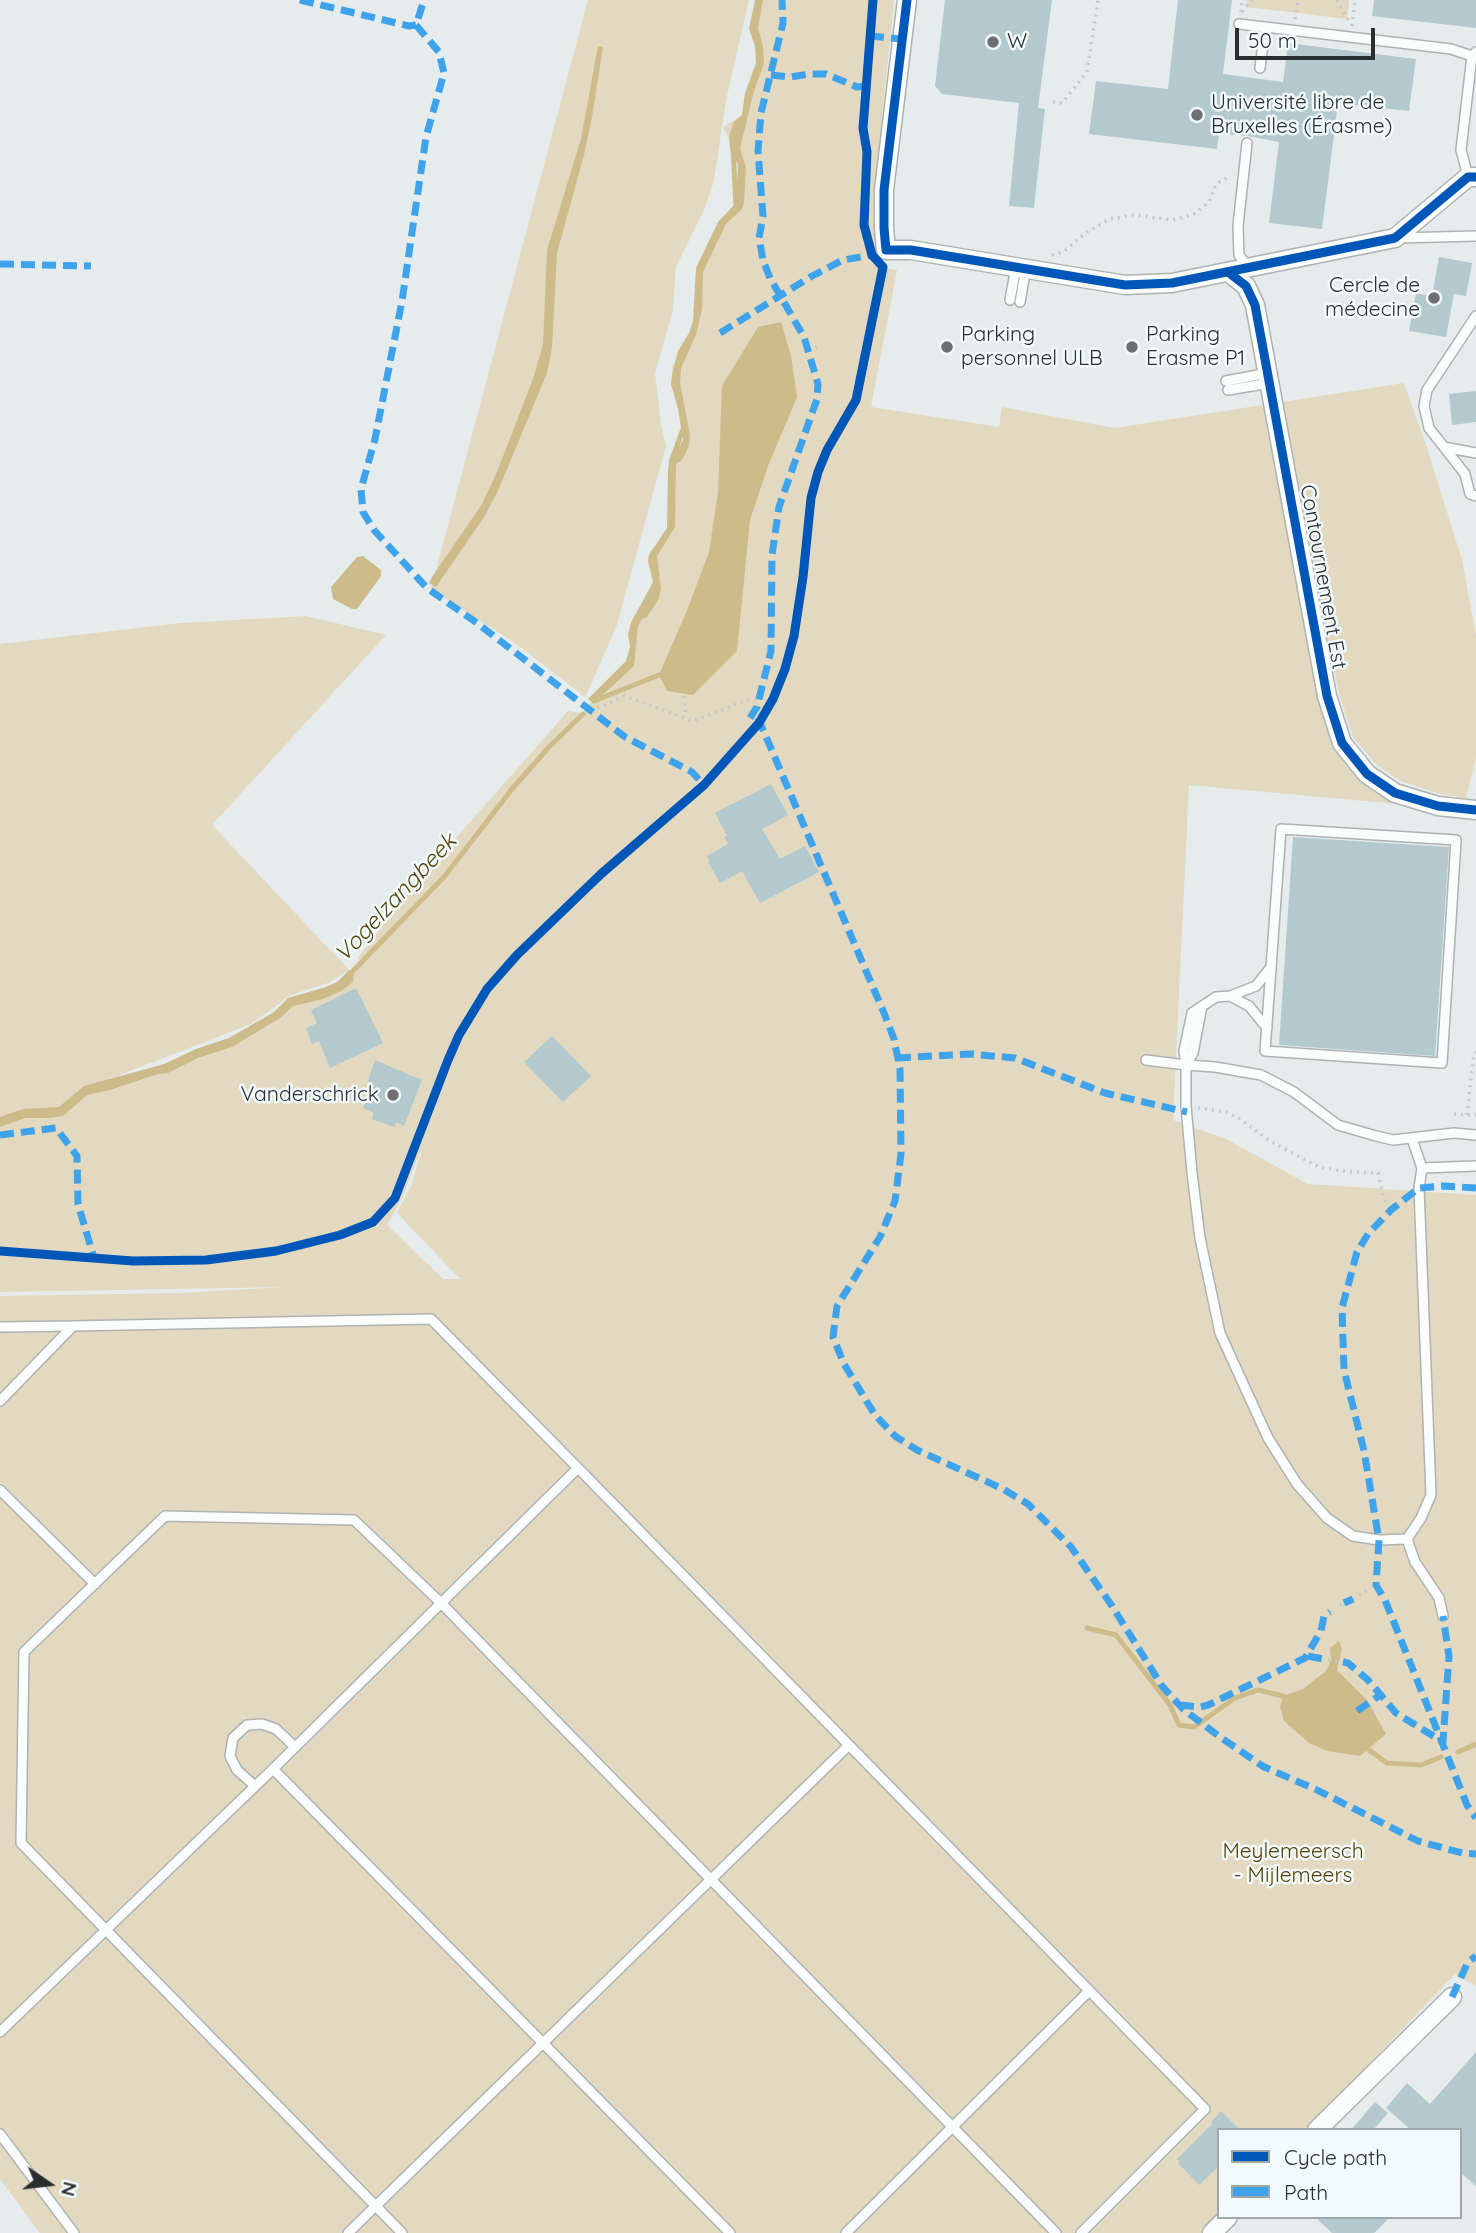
<!DOCTYPE html>
<meta charset="utf-8">
<style>
body{margin:0}
#map{position:relative;width:1476px;height:2233px;overflow:hidden;background:#e6ebec;font-family:Quicksand,sans-serif}
canvas{display:block}
.legend{position:absolute;left:1217px;top:2128px;width:245px;height:91px;box-sizing:border-box;background:#f1fafc;border:2px solid #a1a8aa;margin:0;padding:9px 12px;list-style:none;font-size:21px;color:#2a2e2f}
.legend li{display:flex;align-items:center;gap:14px;height:35px}
.legend b{width:35px;border:2px solid #a1a8aa}
.north{position:absolute;left:14px;top:2149px;width:70px;height:70px;-webkit-text-stroke:5px #f1fafc;paint-order:stroke;rotate:104deg;font-size:19px;font-weight:700;line-height:28px;text-align:center;color:#2a2e2f}
.north::after{content:'';display:block;margin:auto;width:24px;height:32px;background:#2a2e2f;clip-path:polygon(50% 0,100% 100%,50% 72%,0 100%)}
.scale{position:absolute;left:1235px;top:28px;width:140px;height:32px;box-sizing:border-box;border:4px solid #2a2e2f;border-top:0;padding-left:9px;font-size:21px;line-height:24px;white-space:nowrap;color:#2a2e2f;-webkit-text-stroke:5px #f1fafc;paint-order:stroke}
</style>
<div id="map">
<canvas width="1476" height="2233"></canvas>
<ul class="legend">
<li><b style="height:9px;background:#0057b8"></b>Cycle path</li>
<li><b style="height:9px;background:#3ea3eb"></b>Path</li>
</ul>
<div class="north">N</div>
<div class="scale">50 m</div>
</div>
<script>
const c = document.querySelector('canvas').getContext('2d');
c.lineJoin = 'round';
function fill(path, color) { c.fillStyle = color; c.fill(path, 'evenodd'); }
const shape = rows => new Path2D(rows.map(r => 'M' + r).join(''));
function trace(path, color, width, dash) { c.strokeStyle = color; c.lineWidth = width; c.lineCap = dash ? 'butt' : 'round'; c.setLineDash(dash || []); c.stroke(path); }
function write(font, color, halo, rows, align = 'center') {
  c.font = font + ' Quicksand,sans-serif'; c.lineWidth = 5; c.setLineDash([]); c.textBaseline = 'middle'; c.strokeStyle = halo; c.fillStyle = color; for (const [text, x, y, turn = 0] of rows) {
    c.save(); c.translate(x, y); c.rotate((+turn || 0) * Math.PI / 180); c.textAlign = isNaN(turn) ? turn : align; if (halo) c.strokeText(text, 0, 0); c.fillText(text, 0, 0); c.restore();
  }
}
fill(shape([
 [588,0,749,0,726,100,714,181,704,210,676,267,673,310,655,373,661,425,666,446,616,628,585,697,515,643,431,589],
 [757,0,894,0,873,207,878,267,897,270,871,407,999,427,1002,407,1115,428,1404,383,1426,445,1462,560,1476,635,1476,758,1466,798,1441,794,1400,781,1376,764,1353,737,1339,693,1335,672,1314,669,1318,696,1335,746,1362,780,1398,804,1189,785,1173,1120,1228,1140,1308,1184,1476,1195,1476,1986,1455,1974,1306,2130,1219,2130,1219,2216,1202,2233,40,2233,0,2179,0,1296,183,1293,283,1287,0,1292,0,644,181,623,306,616,386,635,212,825,349,970,328,983,291,995,251,1024,104,1081,104,1088,233,1041,288,1003,345,983,361,961,358,958,403,898,568,711,582,713,626,661,630,652,632,619,655,581,650,552,669,528,669,467,685,446,680,404,674,390,672,366,692,335,697,308,696,277,718,225,736,210,740,161,723,127,747,112,761,61,751,25],
 [423,1144,412,1184,397,1213,460,1279,443,1279,387,1225,403,1196],
 [1247,0,1349,0,1347,19,1247,7]
]), '#e2d9c0');
fill(shape([
 [755,0,763,0,758,28,763,46,764,63,753,94,740,149,746,167,744,203,742,209,726,224,703,272,702,309,696,335,681,368,680,383,690,435,689,446,682,460,676,464,675,527,657,556,661,590,645,612,638,627,634,666,594,703,588,699,626,661,630,647,628,634,631,623,653,582,648,561,649,555,667,528,668,470,669,463,683,440,678,409,671,384,672,375,678,351,689,333,693,321,696,268,718,222,736,203,738,165,730,149,729,136,734,122,742,115,745,93,756,63,755,46,749,29],
 [598,46,603,47,592,117,584,155,557,253,552,348,547,373,497,493,484,517,436,587,429,583,432,577,482,504,497,472,533,379,543,345,547,250,581,139],
 [781,322,791,356,797,397,768,466,750,520,737,651,693,695,667,691,659,675,688,608,709,552,718,492,722,386,758,327],
 [363,556,381,570,381,576,357,609,352,609,333,599,331,587,357,557],
 [349,970,354,974,353,982,341,991,323,999,293,1006,280,1018,232,1047,198,1058,168,1073,158,1074,110,1090,87,1095,63,1116,50,1118,25,1118,0,1127,0,1117,5,1115,24,1109,59,1107,84,1086,164,1064,196,1049,229,1038,274,1012,288,998,326,987,337,982],
 [1339,1641,1342,1649,1337,1670,1367,1700,1386,1734,1360,1756,1327,1751,1309,1743,1284,1721,1280,1707,1283,1696,1303,1689,1326,1671,1331,1660,1330,1648]
]), '#cebb8a');
trace(shape([
 [733,148,736,208],
 [671,462,683,429],
 [638,617,645,615,656,599,658,590],
 [594,701,659,675],
 [347,977,444,877,512,789,549,747,583,714],
 [1087,1628,1116,1635,1170,1705,1179,1725,1194,1727,1235,1698,1258,1690,1283,1696],
 [1369,1750,1387,1763,1421,1765,1441,1757],
 [1458,1752,1476,1744]
]), '#cebb8a', 5);
fill(shape([
 [945,0,1052,0,1038,108,1045,109,1034,208,1009,206,1019,103,942,94,935,86],
 [1178,0,1232,0,1223,74,1283,82,1288,43,1416,59,1409,111,1338,103,1322,229,1269,223,1279,142,1248,136,1219,134,1217,149,1089,134,1096,81,1168,89],
 [1374,0,1476,0,1476,28,1372,16],
 [1439,257,1472,263,1466,296,1454,294,1446,337,1409,331,1416,293,1432,296],
 [1476,391,1476,422,1452,425,1449,394],
 [771,784,788,815,762,829,780,859,805,846,819,872,760,903,742,871,720,883,708,862,710,861,707,856,728,844,724,837,727,836,715,813],
 [1293,837,1449,847,1435,1056,1279,1045],
 [356,988,383,1043,330,1068,319,1041,312,1044,306,1028,317,1023,311,1010],
 [552,1036,591,1076,563,1102,524,1062],
 [375,1060,422,1080,404,1126,396,1122,394,1127,372,1119,374,1113,363,1108,374,1083,368,1081],
 [1476,2052,1476,2186,1460,2172,1460,2130,1411,2130,1386,2108,1407,2083,1430,2104],
 [1375,2102,1388,2113,1373,2130,1351,2130],
 [1221,2111,1240,2130,1219,2130,1219,2166,1199,2185,1178,2163,1180,2162,1177,2159,1212,2124,1211,2122],
 [1315,2217,1390,2217,1374,2233,1332,2233]
]), '#b4c9ce');
const service = shape([
 [1239,24,1451,49,1472,56],
 [1260,68,1265,27],
 [1247,143,1238,226,1239,255,1248,267],
 [1468,177,1461,150,1472,56,1476,52],
 [1397,238,1476,236],
 [1010,300,1016,267],
 [1020,302,1026,268],
 [1476,316,1427,390,1424,406,1429,428,1444,447,1476,453],
 [1226,381,1268,373],
 [1228,390,1270,383],
 [1444,447,1465,474,1470,494,1476,496],
 [1281,829,1456,840,1442,1063,1265,1051,1281,829],
 [1230,996,1249,1006,1267,1028],
 [1146,1060,1186,1065],
 [1186,1065,1184,1051,1192,1013,1216,997,1230,996,1256,986,1271,967],
 [1186,1065,1193,1053,1202,1006],
 [1412,1139,1422,1168,1419,1188,1431,1495,1421,1518,1407,1539,1379,1540,1353,1536,1327,1518,1297,1484,1268,1438,1220,1333,1200,1238,1192,1173,1186,1106,1186,1065,1215,1067,1261,1075,1294,1092,1338,1125,1376,1136,1393,1140,1454,1133,1476,1135],
 [1422,1168,1476,1166],
 [0,1327,73,1326],
 [0,1401,73,1326,431,1319,578,1468,273,1769,0,2032],
 [578,1468,1205,2109,1081,2233],
 [0,1490,95,1584],
 [1407,1539,1415,1562,1439,1598,1443,1616],
 [273,1769,730,2233],
 [255,1786,237,1770,230,1756,233,1738,247,1725,262,1724,276,1729,295,1747],
 [0,2134,74,2233],
 [348,2233,849,1745],
 [402,2233,21,1843,24,1652,165,1516,354,1520,441,1603,1056,2233],
 [846,2233,1089,1991]
]);
const minor = shape([
 [907,0,884,190,884,228,886,250,911,250,1125,285,1172,283,1395,238,1468,177,1476,177],
 [1228,272,1246,286,1255,305,1327,696,1342,743,1367,774,1395,793,1438,806,1476,810],
 [1317,2130,1452,1997],
 [1212,2233,1228,2217]
]);
trace(service, '#aeb2b3', 12);
trace(minor, '#aeb2b3', 21);
trace(shape([
 [1337,0,1350,23],
 [1241,12,1242,0],
 [1242,12,1252,0],
 [1295,19,1298,0],
 [1352,26,1355,0],
 [1053,102,1062,103,1087,72,1098,0],
 [1052,255,1063,252,1087,232,1110,219,1134,215,1173,220,1194,214,1209,202,1216,184,1230,176],
 [809,350,817,347],
 [684,696,686,717],
 [597,707,603,706,624,696,693,721,750,699,759,700],
 [1198,1108,1226,1112,1240,1119,1270,1141,1319,1167,1349,1172,1378,1173,1383,1196,1391,1210],
 [1454,1114,1476,1115],
 [1467,1115,1474,1053,1476,1052],
 [1353,1599,1367,1590],
 [1340,1605,1344,1603],
 [1330,1612,1335,1608],
 [1328,1660,1343,1662]
]), '#c8c9ca', 3.5, [2, 5]);
trace(service, '#fbfcfc', 9);
trace(minor, '#fbfcfc', 18);
trace(shape([
 [300,0,409,26,416,25,424,0],
 [416,25,439,52,444,73,426,137,402,301,375,439,361,489,363,512,374,530,427,588,477,623,625,737,692,772,704,785],
 [870,36,902,39],
 [771,75,790,77,810,74,826,74,857,87,866,86],
 [0,264,91,266],
 [720,333,812,276,843,260,872,255],
 [750,718,757,707,771,651,772,555,779,507,817,399,818,384,804,337,770,278,763,260,759,238,763,216,758,151,761,113,783,23,782,0],
 [758,718,884,1013,894,1039,900,1069,901,1154,895,1201,880,1237,837,1306,833,1337,844,1364,875,1415,895,1436,917,1450,1003,1489,1028,1504,1071,1547,1112,1606,1162,1686,1183,1709,1220,1737,1264,1767,1315,1789,1418,1841,1462,1853,1476,1854],
 [897,1058,971,1054,1015,1058,1105,1093,1187,1112],
 [0,1135,56,1128,77,1156,78,1204,94,1258],
 [1476,1188,1444,1186,1419,1188,1391,1210,1368,1234,1357,1252,1342,1308,1344,1370,1364,1451,1379,1540,1376,1585,1385,1600,1467,1805,1476,1818],
 [1344,1603,1353,1599],
 [1308,1656,1328,1660],
 [1343,1662,1348,1663,1368,1680,1396,1713,1443,1742,1449,1656,1443,1616],
 [1180,1705,1200,1707,1208,1705,1305,1658,1321,1631,1324,1616,1330,1612],
 [1357,1711,1380,1695],
 [1452,1997,1468,1962,1476,1956]
]), '#3ea3eb', 7, [14, 7]);
trace(shape([
 [907,0,884,190,884,228,886,250,911,250,1125,285,1172,283,1395,238,1468,177,1476,177],
 [1228,272,1246,286,1255,305,1327,696,1342,743,1367,774,1395,793,1438,806,1476,810],
 [0,1251,133,1261,206,1260,276,1251,340,1235,373,1222,395,1198,448,1060,459,1035,487,989,517,955,601,874,704,785,759,723,773,699,785,669,794,636,803,577,811,498,818,472,827,450,856,400,883,267,872,255,864,225,867,152,863,128,873,0]
]), '#0057b8', 9);
for (const [x, y, r, color] of [
 [993,42,7,"#6c7071"],
 [1197,115,7,"#6c7071"],
 [1434,298,7,"#6c7071"],
 [947,347,7,"#6c7071"],
 [1132,347,7,"#6c7071"],
 [393,1095,7,"#6c7071"]
]) { const dot = new Path2D(); dot.arc(x, y, r, 0, 2 * Math.PI); c.fillStyle = color; c.fill(dot); trace(dot, '#f1fafc', 2.5); }
write('21px', '#2a2e2f', '#f1fafc', [
 ["W",1007,42],
 ["Université libre de",1211,103],
 ["Bruxelles (Érasme)",1211,127],
 ["Cercle de",1420,286,"right"],
 ["médecine",1420,310,"right"],
 ["Parking",961,335],
 ["personnel ULB",961,359],
 ["Parking",1146,335],
 ["Erasme P1",1146,359],
 ["Vanderschrick",379,1095,"right"]
], 'left');
write('21px', '#2a2e2f', '#f1fafc', [
 ["Contournement Est",1323,577,80]
]);
write('21px', '#554105', '#f1fafc', [
 ["Meylemeersch",1293,1852],
 ["- Mijlemeers",1293,1876]
]);
write('italic 23px', '#564207', '#f1fafc', [
 ["Vogelzangbeek",396,898,-47]
]);
</script>
